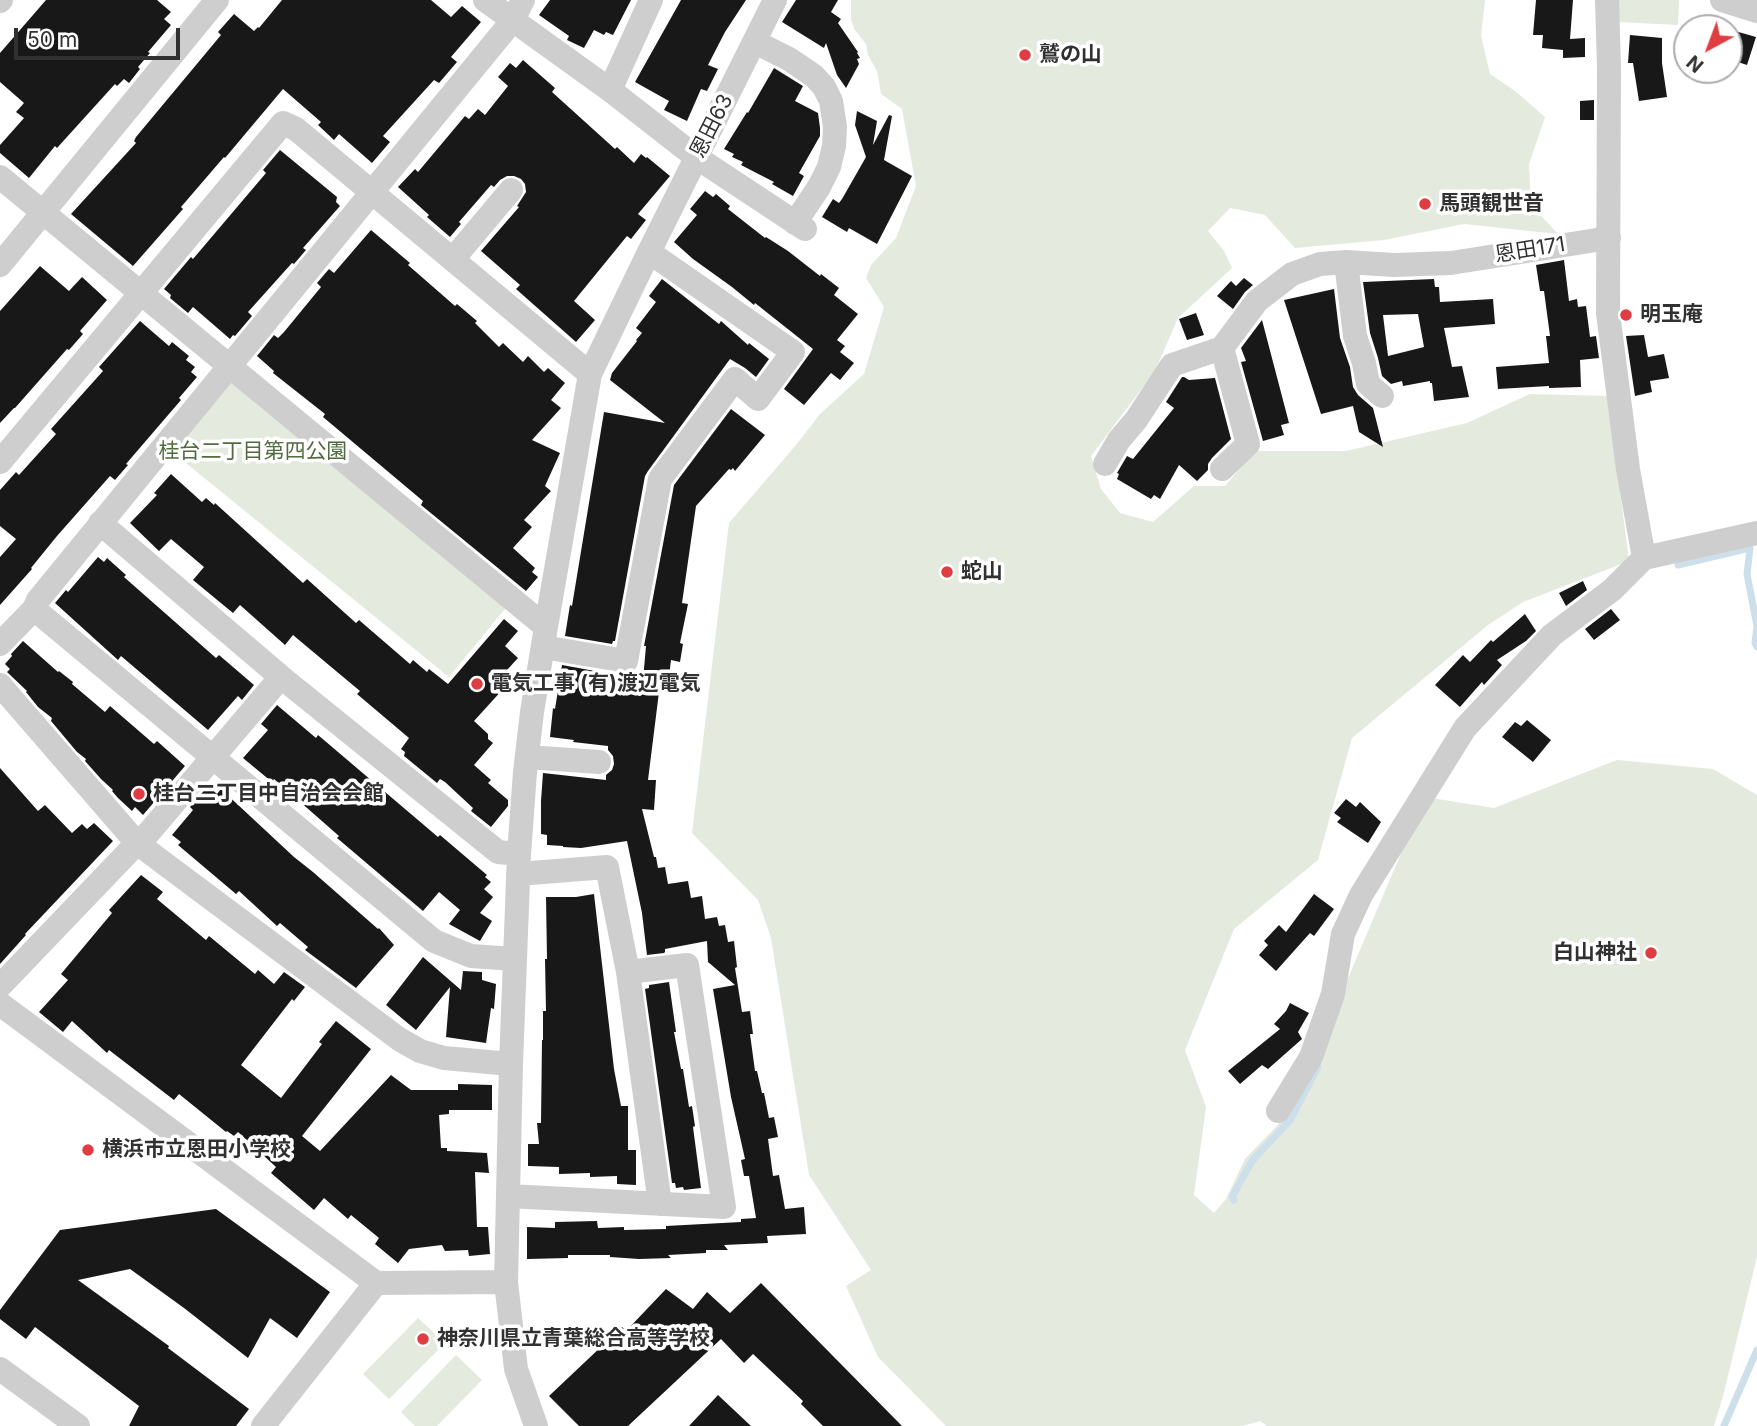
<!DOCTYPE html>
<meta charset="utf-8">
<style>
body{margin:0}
#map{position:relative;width:1757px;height:1426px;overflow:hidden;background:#fff;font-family:Inter,sans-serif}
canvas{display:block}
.north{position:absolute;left:1673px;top:14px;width:70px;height:70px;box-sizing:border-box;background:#fff;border:2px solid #adadad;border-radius:50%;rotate:221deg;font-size:19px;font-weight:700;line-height:28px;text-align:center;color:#313131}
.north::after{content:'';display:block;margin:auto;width:24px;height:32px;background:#df3d41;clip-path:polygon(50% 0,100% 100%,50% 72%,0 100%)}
.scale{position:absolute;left:14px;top:28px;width:166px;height:32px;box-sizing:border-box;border:4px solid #313131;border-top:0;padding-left:9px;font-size:21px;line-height:24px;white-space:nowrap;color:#313131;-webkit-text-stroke:5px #fff;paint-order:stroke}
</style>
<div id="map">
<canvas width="1757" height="1426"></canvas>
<div class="north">N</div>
<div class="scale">50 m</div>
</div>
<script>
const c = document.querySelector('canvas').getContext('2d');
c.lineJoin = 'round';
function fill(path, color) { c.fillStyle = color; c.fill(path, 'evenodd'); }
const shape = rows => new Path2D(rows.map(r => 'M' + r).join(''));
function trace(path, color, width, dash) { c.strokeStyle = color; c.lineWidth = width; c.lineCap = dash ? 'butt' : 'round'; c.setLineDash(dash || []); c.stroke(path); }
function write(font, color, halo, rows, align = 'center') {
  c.font = font + ' Inter,"Noto Sans JP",sans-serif'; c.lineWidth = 7; c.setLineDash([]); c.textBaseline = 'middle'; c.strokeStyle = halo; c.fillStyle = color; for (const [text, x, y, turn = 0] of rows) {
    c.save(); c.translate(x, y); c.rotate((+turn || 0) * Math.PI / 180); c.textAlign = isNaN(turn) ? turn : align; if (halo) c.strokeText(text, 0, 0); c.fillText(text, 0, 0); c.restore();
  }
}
fill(shape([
 [851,0,1485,0,1481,36,1490,74,1515,91,1545,117,1529,164,1531,205,1558,234,1464,224,1384,240,1295,248,1265,215,1230,208,1208,231,1224,251,1232,268,1178,318,1155,371,1091,456,1101,489,1120,513,1153,522,1194,486,1225,486,1255,451,1346,451,1467,423,1530,394,1608,396,1629,561,1523,602,1488,625,1352,738,1318,860,1234,929,1185,1050,1206,1107,1194,1195,1214,1213,1226,1199,1245,1159,1292,1110,1425,797,1494,808,1617,760,1713,769,1757,795,1757,1257,1723,1396,1714,1426,1267,1426,1260,1421,1242,1426,946,1426,878,1357,846,1286,871,1270,809,1175,771,938,758,900,692,833,729,523,796,445,820,414,864,374,884,307,866,278,871,265,896,238,916,186,902,109,881,94,877,71,868,55,866,44,854,29,851,19],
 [1618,0,1679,0,1678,25,1619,22],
 [228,367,513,599,449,677,165,446],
 [418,1318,445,1343,389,1399,363,1374],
 [456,1355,482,1380,437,1426,415,1426,401,1412]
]), '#e4eadd');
trace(shape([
 [1678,565,1750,548,1747,574,1757,626,1755,643,1757,647],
 [1234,1200,1232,1197,1252,1161,1291,1119,1318,1067],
 [1724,1426,1757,1350]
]), '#cedfec', 7);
fill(shape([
 [46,0,157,0,171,12,164,19,171,25,148,52,150,53,138,67,140,69,129,83,124,79,117,86,115,84,57,148,55,146,29,178,0,153,0,145,24,118,16,112,24,103,0,82,0,53],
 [282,0,431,0,451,17,462,6,481,22,451,57,457,62,439,83,434,80,383,136,390,142,372,163,339,134,334,140,318,125,321,122,283,89,225,158,224,157,181,207,183,209,133,266,71,214,136,143,134,141,136,137,221,35,218,32,234,14,254,31,258,27,259,28],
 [550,0,631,0,613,35,606,32,604,35,594,30,584,48,567,40,569,36,539,15],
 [681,0,746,0,725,32,708,65,718,69,707,91,701,89,687,121,664,110,669,101,635,82],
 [796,0,838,0,831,12,841,19,838,23,858,52,857,53,860,58,857,59,859,64,846,88,837,75,826,43,824,48,782,22],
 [1536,0,1573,0,1570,39,1585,38,1585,57,1563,58,1563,50,1542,48,1543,35,1533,35],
 [1735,31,1756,37,1747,65,1729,59,1729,48],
 [1630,35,1662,38,1662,63,1667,97,1639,101,1633,63,1628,63],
 [523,60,555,88,552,92,615,149,617,147,634,163,641,154,646,158,647,157,670,176,638,214,646,220,631,239,627,236,574,301,595,320,576,342,516,289,520,285,481,251,519,207,517,206,526,192,525,184,521,179,514,176,507,176,500,180,494,187,491,185,459,222,461,224,450,237,427,217,429,215,398,187,415,169,418,172,465,116,469,119,478,109,485,115,508,86,498,77,510,63,516,68],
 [774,68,803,86,795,101,818,113,820,128,820,136,799,173,804,176,793,196,772,184,774,182,741,165,743,162,732,157,734,154,724,149,747,112,748,113],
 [1594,100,1594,120,1580,120,1580,101],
 [857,111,877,121,873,145,889,115,892,116,884,160,912,176,877,244,849,228,847,232,822,217,833,199,839,203,842,199,866,157,855,125],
 [280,150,337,197,336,202,340,206,303,248,306,250,294,264,292,263,248,312,252,316,235,336,233,335,230,339,193,307,188,313,170,298,171,295,164,289,191,257,193,259,266,173,263,170],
 [705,191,713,197,716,194,730,206,728,209,765,238,766,237,788,251,820,276,821,274,839,288,834,295,858,314,837,340,845,346,840,352,854,363,840,380,831,373,804,405,784,389,813,349,755,303,754,305,732,287,693,259,674,242,697,215,690,209],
 [371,230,410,263,408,265,455,306,457,304,477,321,475,323,499,347,503,343,523,362,528,356,544,372,548,368,565,383,551,400,561,408,532,440,560,453,545,486,551,491,524,520,532,527,513,548,535,568,532,572,538,577,526,591,421,505,423,501,323,417,325,414,273,373,274,371,257,356,274,335,278,338,284,332,321,287,317,283,329,269,334,273],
 [1564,260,1569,301,1577,299,1578,307,1586,306,1590,337,1596,336,1599,358,1580,360,1581,387,1549,388,1549,386,1498,389,1496,367,1549,363,1546,336,1550,336,1544,291,1540,291,1536,265],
 [40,266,69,291,82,277,107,300,80,331,83,334,69,350,67,349,15,408,14,408,0,423,0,311],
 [1244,278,1253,285,1245,292,1233,309,1217,296,1231,281,1236,286],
 [662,279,719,324,721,321,748,345,749,343,769,359,756,377,745,368,730,359,648,471,645,476,615,641,613,641,612,644,565,636,570,605,572,606,604,412,665,423,610,380,612,373,637,341,636,340,642,333,636,328,656,302,649,296],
 [1434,279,1435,287,1439,287,1440,302,1493,299,1495,324,1444,328,1452,367,1462,366,1469,397,1434,401,1432,383,1430,383,1430,381,1403,386,1402,381,1391,384,1382,376,1378,358,1370,333,1363,282],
 [1418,314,1424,347,1388,356,1383,315],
 [1334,289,1340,338,1350,367,1353,387,1358,395,1373,408,1383,447,1359,432,1353,406,1321,414,1284,300],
 [1196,313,1204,335,1187,340,1179,319],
 [1262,320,1289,423,1281,425,1284,435,1263,441,1241,362,1246,361,1241,348],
 [140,321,169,346,172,342,189,356,186,360,195,367,191,372,197,377,179,398,181,400,126,464,128,465,115,480,110,476,57,536,31,568,32,569,0,605,0,557,16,539,0,526,0,490,16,472,19,475,56,434,51,429,103,371,99,367],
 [1644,335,1648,357,1664,354,1669,378,1650,381,1652,392,1635,396,1626,336],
 [1182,377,1184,377,1189,380,1215,378,1231,439,1212,458,1208,464,1208,470,1197,481,1179,465,1160,499,1154,495,1151,499,1117,479,1119,474,1117,473,1127,456,1133,459,1174,408,1166,402],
 [731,409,765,435,735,471,733,468,731,470,729,469,696,506,682,603,688,604,680,643,683,644,680,662,671,660,667,693,659,692,648,780,656,780,654,810,642,809,654,857,656,857,658,868,665,867,668,884,688,881,691,898,702,896,705,919,717,917,719,926,725,925,728,942,734,941,737,967,735,968,742,1012,750,1011,753,1034,750,1034,755,1071,757,1071,762,1093,764,1093,769,1118,774,1117,778,1137,768,1139,773,1176,779,1175,785,1209,804,1207,806,1234,767,1236,768,1243,724,1245,728,1250,706,1250,706,1253,668,1255,671,1258,639,1259,610,1257,610,1255,568,1255,568,1258,527,1259,527,1227,555,1228,555,1222,597,1221,598,1228,624,1227,624,1230,666,1229,666,1226,741,1222,741,1219,756,1218,749,1176,744,1176,741,1160,745,1159,731,1097,713,989,735,985,708,962,707,941,665,949,665,952,664,953,647,955,642,913,627,841,581,848,563,847,563,846,547,845,547,835,541,834,541,801,543,773,606,780,606,775,612,770,614,764,613,756,608,750,608,746,573,742,574,740,550,737,553,708,555,709,562,665,606,673,605,676,643,680,646,646,644,646,674,485],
 [171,474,202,502,206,498,214,505,215,503,303,583,307,579,356,623,359,620,410,664,413,660,427,672,429,669,448,684,504,619,518,631,505,646,518,658,497,681,504,688,474,721,488,734,488,739,493,743,474,765,491,780,488,783,508,800,508,806,491,827,471,811,473,808,445,782,440,779,437,783,404,756,405,752,401,749,409,738,357,694,360,691,330,666,293,635,285,645,240,605,233,613,193,580,204,567,171,539,159,551,130,523,157,495,154,493],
 [98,557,104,562,107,558,126,575,124,577,216,658,219,655,254,685,242,700,238,696,208,730,121,656,118,660,55,603,66,590,68,592],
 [1583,581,1587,590,1566,606,1559,593],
 [1611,609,1620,620,1594,640,1585,629],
 [1525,614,1536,631,1526,641,1497,660,1502,665,1484,685,1482,682,1460,707,1435,685,1463,655,1470,662,1491,640,1493,642],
 [23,641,58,672,59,671,73,682,72,684,105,712,110,706,154,744,157,741,185,766,143,815,135,807,132,811,118,798,112,791,113,790,101,779,85,761,86,759,77,752,51,721,52,718,38,707,26,692,27,691,7,672,10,669,5,664,12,656,11,654],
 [277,705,316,738,318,735,438,837,440,835,487,875,485,877,491,882,484,889,493,897,480,913,492,921,480,941,449,924,460,910,439,892,423,911,337,838,339,836,274,779,272,782,243,758,268,730,261,724],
 [1527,720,1551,740,1533,762,1502,737,1515,722,1521,726],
 [0,768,38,811,45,805,72,833,82,824,87,829,94,823,113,841,25,934,26,935,0,964],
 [208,786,217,794,221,789,294,857,313,872,378,929,379,928,394,945,356,988,305,950,308,947,280,923,277,926,239,891,236,894,178,845,181,842,172,835,193,810,190,807],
 [1346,799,1356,807,1360,802,1381,822,1368,843,1337,822,1341,818,1334,813],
 [141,875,163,892,157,899,206,940,209,936,255,974,258,970,274,984,284,972,305,987,294,1001,292,999,241,1065,281,1098,322,1044,319,1042,336,1021,371,1049,302,1136,320,1151,391,1075,411,1090,458,1090,458,1084,492,1085,492,1110,449,1110,449,1114,439,1115,441,1148,447,1148,447,1151,487,1153,489,1173,475,1172,477,1227,488,1227,490,1254,469,1256,468,1250,445,1251,442,1245,409,1249,398,1263,375,1244,379,1238,351,1215,348,1219,324,1198,314,1210,271,1173,276,1167,238,1132,234,1136,227,1131,226,1132,179,1094,174,1100,109,1050,107,1053,72,1021,63,1032,39,1012,68,980,61,974,112,913,109,910],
 [594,894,614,1069,621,1106,628,1106,628,1150,636,1150,636,1185,617,1184,617,1176,590,1177,590,1173,559,1174,559,1167,528,1166,528,1144,539,1144,537,1123,541,1123,542,1040,543,1040,543,1011,546,1011,545,959,547,959,546,897,576,897],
 [1314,894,1334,909,1314,936,1310,933,1276,971,1259,955,1268,945,1264,941,1279,925,1286,932],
 [423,957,461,990,463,971,482,972,482,980,496,984,494,1009,491,1008,486,1043,446,1037,450,987,416,1030,386,1005],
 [669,982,676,1032,674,1032,681,1069,683,1069,689,1107,692,1106,695,1126,693,1127,701,1188,684,1190,683,1187,676,1188,675,1183,672,1183,645,989,649,988,649,985],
 [1290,1003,1309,1013,1298,1032,1302,1039,1268,1069,1262,1065,1240,1084,1228,1071,1280,1029,1274,1024,1286,1011],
 [216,1209,330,1292,297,1338,270,1318,248,1358,184,1308,130,1269,78,1280,169,1346,168,1348,249,1409,236,1426,129,1426,139,1406,35,1327,26,1339,0,1319,0,1310,60,1230],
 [761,1283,902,1426,823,1426,801,1404,803,1401,753,1354,744,1363,721,1339,628,1426,579,1426,549,1396,622,1327,626,1331,666,1289,693,1309,707,1292,730,1313],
 [718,1395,751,1426,689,1426]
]), '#181818');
trace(shape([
 [485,0,610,90,696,157,805,229],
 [1607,0,1609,68,1608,313,1628,469,1644,558],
 [1722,0,1757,11],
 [0,1,1,0],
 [755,42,789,59,814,76,824,87,831,101,835,127,834,146,829,167,819,187,795,223],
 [610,90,651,0],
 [0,177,546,627],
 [453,259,511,190],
 [1346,262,1355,336,1364,363,1368,384,1382,396],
 [0,265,217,0],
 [1222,348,1248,444,1222,469],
 [0,462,283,123,296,129,590,374],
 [1105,464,1119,440,1136,420,1172,365,1222,348,1257,301,1292,274,1320,264,1346,262,1394,265,1451,263,1609,238],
 [100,523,281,677,498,852,519,854],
 [34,609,434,941,471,956,515,959],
 [0,644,34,609,38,600,513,20,523,0],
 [543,647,626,661,660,479,735,379,758,399,793,352,649,252],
 [0,685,137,843,399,1039,420,1051,444,1058,511,1064],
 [527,757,599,762],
 [628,972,660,1204],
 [0,986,137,843,145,837,281,677],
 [0,1004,376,1283,506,1282],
 [1278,1111,1311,1057,1333,994,1343,934,1361,895,1465,728,1552,635,1612,590,1644,558,1757,533],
 [508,1196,724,1207,687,965,628,972,607,867,518,874],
 [0,1369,78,1426],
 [263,1426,376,1283],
 [536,1426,516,1369,506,1282,511,1064,519,854,525,772,532,712,546,627,590,374,649,252,775,0]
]), '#cecece', 24);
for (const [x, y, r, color] of [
 [1025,55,7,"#df3d41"],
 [1425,204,7,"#df3d41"],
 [1626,315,7,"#df3d41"],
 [947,572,7,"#df3d41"],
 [477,684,7,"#df3d41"],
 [139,794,7,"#df3d41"],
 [1651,953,7,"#df3d41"],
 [88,1150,7,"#df3d41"],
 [423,1339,7,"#df3d41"]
]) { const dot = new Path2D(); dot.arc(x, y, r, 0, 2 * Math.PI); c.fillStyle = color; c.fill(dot); trace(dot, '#fff', 2.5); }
write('bold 21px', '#313131', '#fff', [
 ["鷲の山",1039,55],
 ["馬頭観世音",1439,204],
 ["明玉庵",1640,315],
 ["蛇山",961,572],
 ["電気工事 (有)渡辺電気",491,684],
 ["桂台二丁目中自治会会館",153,794],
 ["白山神社",1637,953,"right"],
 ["横浜市立恩田小学校",102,1150],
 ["神奈川県立青葉総合高等学校",437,1339]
], 'left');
write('21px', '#313131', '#fff', [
 ["恩田63",712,126,-63],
 ["恩田171",1530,250,-9]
]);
write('21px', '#526c40', '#fff', [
 ["桂台二丁目第四公園",253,452]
]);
</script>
